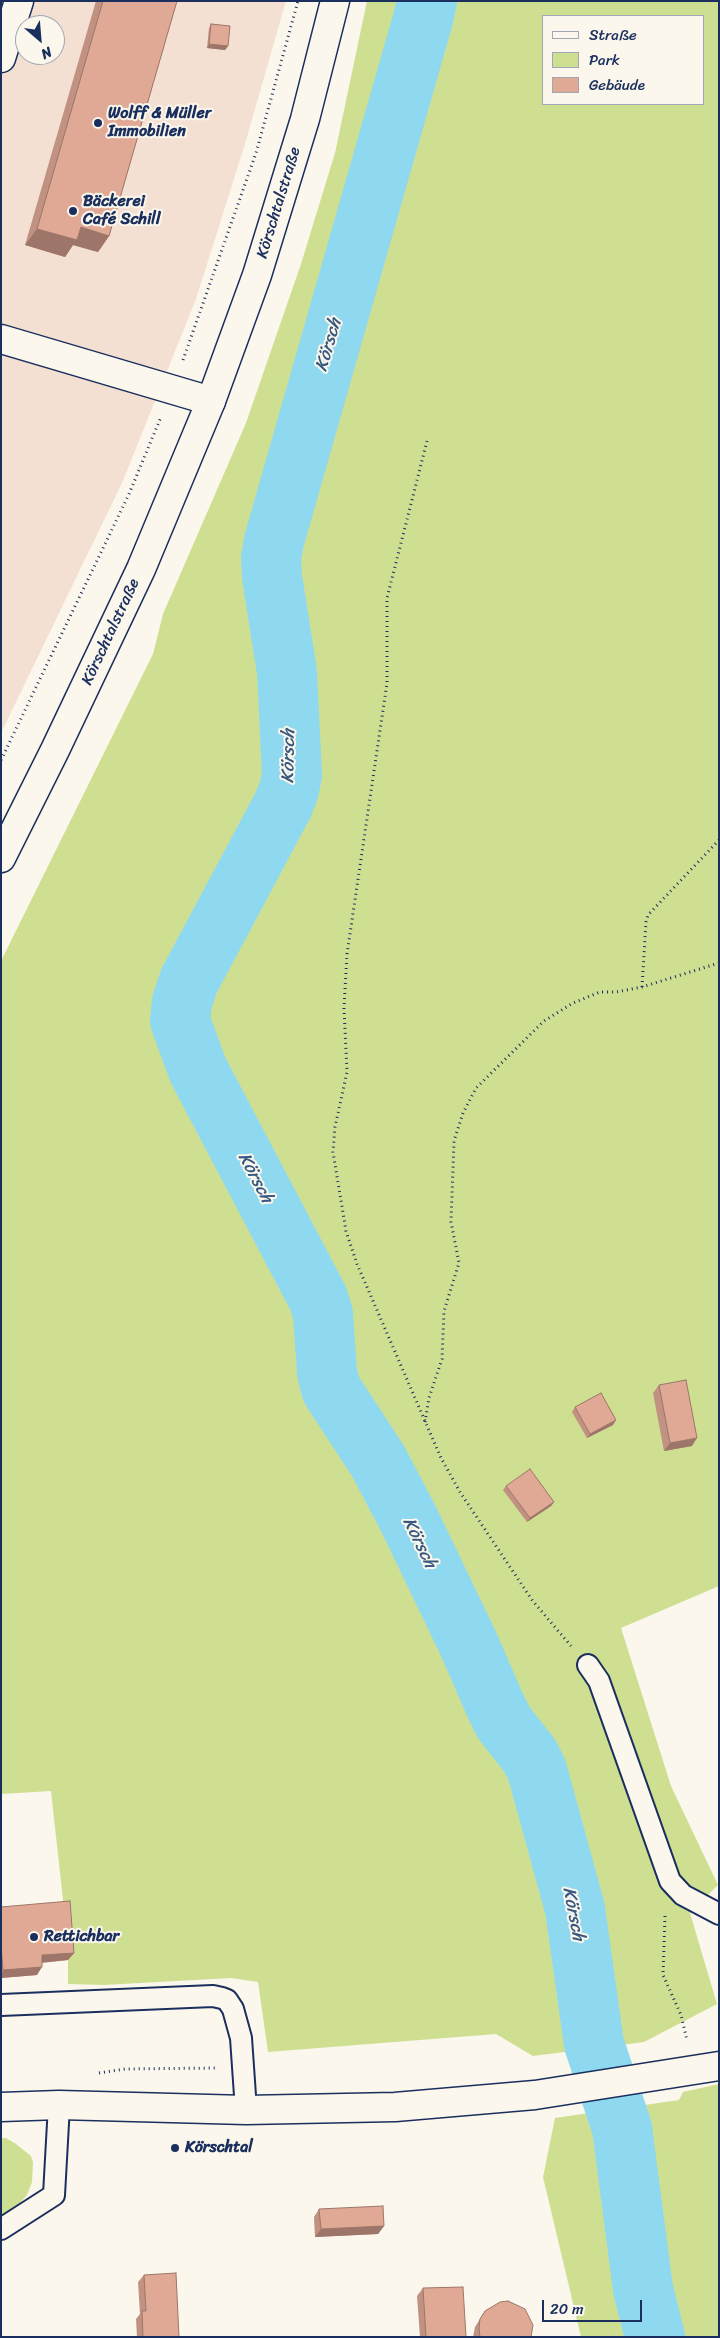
<!DOCTYPE html>
<meta charset="utf-8">
<style>
body{margin:0}
#map{position:relative;width:720px;height:2338px;overflow:hidden;background:#fbf7ec;font-family:Sriracha,sans-serif}
canvas{display:block}
.frame{position:absolute;inset:0;border:2px solid #1b2f5e;pointer-events:none}
.legend{position:absolute;left:542px;top:15px;width:162px;height:90px;box-sizing:border-box;background:#fbf7ec;border:1px solid #a1a7b3;margin:0;padding:6px 9px;list-style:none;font-size:15px;color:#1b2f5e}
.legend li{display:flex;align-items:center;gap:10px;height:25px}
.legend b{width:25px;border:1px solid #a1a7b3}
.north{position:absolute;left:15px;top:15px;width:50px;height:50px;box-sizing:border-box;background:#fbf7ec;border:1px solid #a1a7b3;border-radius:50%;rotate:153deg;font-size:14px;font-weight:700;line-height:20px;text-align:center;color:#1b2f5e}
.north::after{content:'';display:block;margin:auto;width:18px;height:22px;background:#1b2f5e;clip-path:polygon(50% 0,100% 100%,50% 72%,0 100%)}
.scale{position:absolute;left:542px;top:2300px;width:100px;height:22px;box-sizing:border-box;border:2px solid #1b2f5e;border-top:0;padding-left:6px;font-size:15px;line-height:18px;white-space:nowrap;color:#1b2f5e;-webkit-text-stroke:4px #fbf7ec;paint-order:stroke}
</style>
<div id="map">
<canvas width="720" height="2338"></canvas>
<div class="frame"></div>
<ul class="legend">
<li><b style="height:6px;background:#fbf7ec"></b>Straße</li>
<li><b style="height:14px;background:#cfdf92"></b>Park</li>
<li><b style="height:14px;background:#e0a996"></b>Gebäude</li>
</ul>
<div class="north">N</div>
<div class="scale">20 m</div>
</div>
<script>
const c = document.querySelector('canvas').getContext('2d');
c.lineJoin = 'round';
function fill(path, color) { c.fillStyle = color; c.fill(path, 'evenodd'); }
const shape = rows => new Path2D(rows.map(r => 'M' + r).join(''));
function trace(path, color, width, dash) { c.strokeStyle = color; c.lineWidth = width; c.lineCap = dash ? 'butt' : 'round'; c.setLineDash(dash || []); c.stroke(path); }
function write(font, color, halo, rows, align = 'center') {
  c.font = font + ' Sriracha,sans-serif'; c.lineWidth = 4; c.setLineDash([]); c.textBaseline = 'middle'; c.strokeStyle = halo; c.fillStyle = color; for (const [text, x, y, turn = 0] of rows) {
    c.save(); c.translate(x, y); c.rotate((+turn || 0) * Math.PI / 180); c.textAlign = isNaN(turn) ? turn : align; if (halo) c.strokeText(text, 0, 0); c.fillText(text, 0, 0); c.restore();
  }
}
fill(shape([
 [1,1,286,1,245,144,196,299,122,483,1,733],
 [25,25,55,25,55,55,25,55]
]), '#f3e0d2');
fill(shape([
 [367,1,719,1,719,1586,621,1628,671,1786,718,1885,690,1913,717,2004,644,2042,533,2056,496,2034,268,2052,258,1982,231,1978,104,1985,68,1984,68,1960,64,1909,51,1791,1,1794,1,961,153,654,163,614,246,423,301,264,335,153],
 [544,16,704,16,704,104,544,104],
 [719,2084,719,2337,581,2337,543,2177,555,2118,679,2100,683,2092],
 [1,2138,6,2138,16,2144,31,2156,33,2162,32,2182,27,2195,17,2206,1,2216]
]), '#cfdf92');
trace(shape([
 [427,1,423,19,274,541,271,558,272,577,287,672,292,775,289,790,283,805,189,981,182,1002,180,1021,198,1070,318,1298,323,1314,327,1372,331,1389,378,1461,409,1520,469,1645,495,1705,504,1723,530,1756,537,1770,575,1909,594,2044,622,2128,643,2289,655,2337]
]), '#8fd9f0', 60);
const service = shape([
 [588,1665,599,1681,670,1881,683,1895,719,1914],
 [1,2005,213,1996,222,1998,227,2000,233,2009,241,2038,246,2110],
 [1,2229,54,2195,59,2105]
]);
const minor = shape([
 [1,58,19,1],
 [1,339,211,401]
]);
const secondary = shape([
 [1,858,55,750,141,569,211,401,257,275,305,119,335,1],
 [1,2107,59,2105,246,2110,395,2107,535,2095,719,2066]
]);
trace(service, '#1b2f5e', 24);
trace(minor, '#1b2f5e', 31);
trace(secondary, '#1b2f5e', 31);
trace(shape([
 [183,360,256,153,298,1],
 [427,441,387,598,387,683,347,954,344,1008,347,1072,335,1127,333,1152,346,1231,357,1264,441,1458,460,1492,532,1600,571,1646],
 [1,760,129,494,161,417],
 [642,987,646,922,648,915,719,840],
 [425,1422,429,1398,442,1359,444,1311,459,1263,451,1222,454,1141,463,1113,476,1088,544,1021,573,1003,600,992,616,992,642,987,719,963],
 [665,1916,663,1975,681,2015,687,2040],
 [99,2073,125,2069,217,2068]
]), '#1b2f5e', 3, [1, 4]);
trace(service, '#fbf7ec', 20);
trace(minor, '#fbf7ec', 28);
trace(secondary, '#fbf7ec', 28);
fill(shape([
 [96,1,177,1,109,236,98,252,73,245,65,257,25,245],
 [211,24,228,46,225,50,207,48,209,28],
 [659,1385,692,1446,664,1451,653,1393],
 [575,1407,613,1425,587,1438,572,1412],
 [506,1486,554,1502,551,1506,527,1522,503,1490],
 [1,1907,74,1953,68,1960,42,1963,37,1975,1,1978],
 [319,2209,384,2226,378,2234,315,2237,314,2217],
 [144,2275,179,2337,137,2337,136,2319,140,2314,138,2282],
 [423,2288,466,2337,420,2337,417,2296],
 [485,2311,531,2337,473,2337,475,2327]
]), '#c19181');
fill(shape([
 [209,44,228,46,225,50,207,48],
 [81,227,109,236,98,252,73,245,65,257,25,245,37,229],
 [616,1420,613,1425,587,1438,590,1434],
 [697,1438,692,1446,664,1451,670,1443],
 [554,1502,551,1506,527,1522,530,1518],
 [74,1953,68,1960,36,1963,42,1955],
 [42,1967,37,1975,1,1978,1,1974,3,1970],
 [384,2226,378,2234,315,2237,321,2229]
]), '#9d7669');
const building = shape([
 [103,1,177,1,109,236,81,227,77,240,37,229,103,1],
 [211,24,230,26,228,46,209,44,211,24],
 [686,1380,697,1438,670,1443,659,1385,686,1380],
 [601,1393,616,1420,590,1434,575,1407,601,1393],
 [530,1469,554,1502,530,1518,506,1486,530,1469],
 [70,1901,74,1953,42,1955,42,1967,3,1970,1,1945,1,1907,70,1901],
 [383,2206,384,2226,321,2229,319,2209,383,2206],
 [176,2273,179,2337,143,2337,142,2311,146,2311,144,2275,176,2273],
 [463,2287,466,2337,426,2337,423,2288,463,2287],
 [508,2301,525,2309,533,2325,531,2337,480,2337,479,2328,480,2319,485,2311,500,2302,508,2301]
]);
fill(building, '#e0a996');
trace(building, '#9d7669', 1);
for (const [x, y, r, color] of [
 [98,123,5,"#1b2f5e"],
 [73,211,5,"#1b2f5e"],
 [34,1937,5,"#1b2f5e"],
 [175,2148,5,"#1b2f5e"]
]) { const dot = new Path2D(); dot.arc(x, y, r, 0, 2 * Math.PI); c.fillStyle = color; c.fill(dot); trace(dot, '#fbf7ec', 2); }
write('bold 16px', '#1b2f5e', '#fbf7ec', [
 ["Wolff & Müller",108,114],
 ["Immobilien",108,132],
 ["Bäckerei",83,202],
 ["Café Schill",83,220],
 ["Rettichbar",44,1937],
 ["Körschtal",185,2148]
], 'left');
write('16px', '#1b2f5e', '#fbf7ec', [
 ["Körschtalstraße",279,203,-73],
 ["Körschtalstraße",111,632,-65]
]);
write('italic 18px', '#385a82', '#fbf7ec', [
 ["Körsch",329,345,-74],
 ["Körsch",289,756,-89],
 ["Körsch",255,1178,62],
 ["Körsch",419,1543,64],
 ["Körsch",573,1914,79]
]);
</script>
